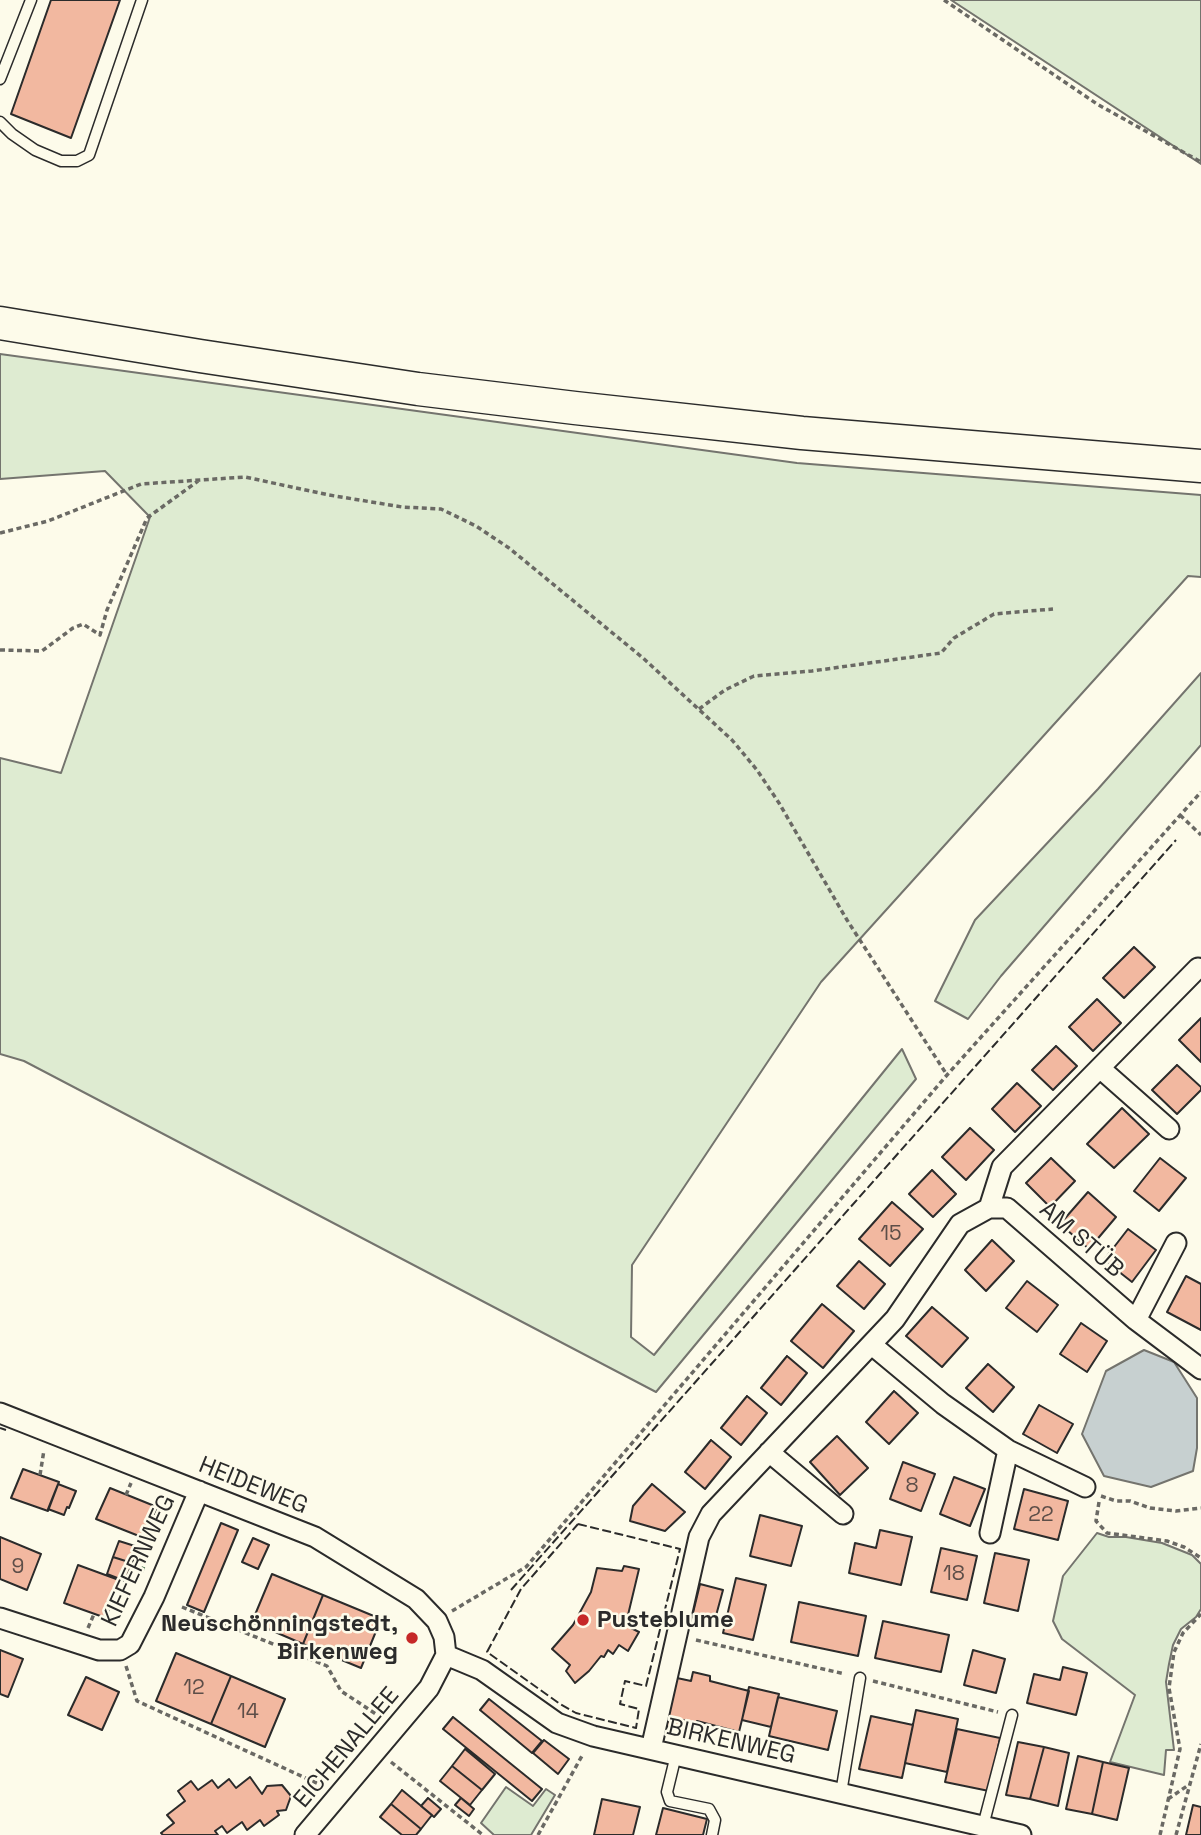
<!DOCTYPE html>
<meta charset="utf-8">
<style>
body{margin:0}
canvas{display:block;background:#fdfbea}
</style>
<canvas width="1201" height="1835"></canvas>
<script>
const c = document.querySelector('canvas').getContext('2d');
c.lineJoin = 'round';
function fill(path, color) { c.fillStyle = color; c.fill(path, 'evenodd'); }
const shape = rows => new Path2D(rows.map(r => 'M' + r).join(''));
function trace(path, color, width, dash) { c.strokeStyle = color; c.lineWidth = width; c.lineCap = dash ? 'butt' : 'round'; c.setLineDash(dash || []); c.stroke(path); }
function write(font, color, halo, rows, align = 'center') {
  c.font = font + ' "Space Grotesk",sans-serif'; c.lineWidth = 5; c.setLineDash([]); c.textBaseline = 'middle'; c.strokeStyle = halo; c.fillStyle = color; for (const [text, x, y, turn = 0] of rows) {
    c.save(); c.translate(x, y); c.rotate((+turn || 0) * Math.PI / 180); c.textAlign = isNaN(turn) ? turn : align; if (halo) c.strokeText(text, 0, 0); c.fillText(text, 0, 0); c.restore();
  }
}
const green = shape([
 [951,0,1201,0,1201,164,951,0],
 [0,354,797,463,1201,495,1201,577,1188,576,821,982,632,1265,631,1337,654,1355,902,1049,916,1079,656,1392,24,1061,0,1054,0,758,61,773,150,517,105,471,0,479,0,354],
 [1201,673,1201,745,1001,976,968,1019,935,1001,975,920,1098,789,1201,673],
 [1097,1533,1109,1537,1126,1537,1162,1543,1192,1555,1201,1564,1201,1609,1196,1617,1181,1629,1173,1645,1169,1664,1166,1682,1174,1750,1166,1750,1164,1775,1110,1762,1135,1695,1062,1639,1053,1621,1063,1576,1097,1533],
 [506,1787,533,1806,546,1789,555,1795,531,1835,494,1835,481,1823,506,1787]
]);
fill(green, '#deebd1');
trace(green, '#74746e', 2);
const water = shape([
 [1144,1350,1174,1362,1197,1398,1197,1448,1193,1471,1151,1487,1104,1476,1082,1434,1106,1371,1144,1350]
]);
fill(water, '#c7d0d0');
trace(water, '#74746e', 2);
const building = shape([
 [51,0,120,0,71,138,11,114,51,0],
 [1134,947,1155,967,1124,998,1103,978,1134,947],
 [1097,999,1121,1023,1093,1051,1069,1027,1097,999],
 [1201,1018,1201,1062,1179,1040,1201,1018],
 [1056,1046,1077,1066,1053,1090,1032,1070,1056,1046],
 [1177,1065,1201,1087,1201,1090,1177,1114,1152,1090,1177,1065],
 [1017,1083,1041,1106,1015,1132,992,1109,1017,1083],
 [1122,1108,1149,1134,1114,1168,1087,1144,1122,1108],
 [970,1128,994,1150,966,1180,942,1157,970,1128],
 [1051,1158,1075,1181,1050,1207,1026,1183,1051,1158],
 [1160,1158,1186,1178,1159,1211,1134,1191,1160,1158],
 [932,1170,956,1194,933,1217,909,1194,932,1170],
 [1088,1192,1116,1217,1089,1249,1060,1224,1088,1192],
 [892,1202,923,1229,890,1266,859,1239,892,1202],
 [1128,1229,1156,1250,1132,1282,1104,1260,1128,1229],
 [992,1240,1014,1261,986,1291,965,1270,992,1240],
 [859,1261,885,1284,864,1309,837,1286,859,1261],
 [1186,1276,1201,1284,1201,1330,1167,1312,1186,1276],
 [1027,1281,1058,1305,1037,1332,1006,1308,1027,1281],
 [822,1304,854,1331,823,1368,791,1341,822,1304],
 [932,1307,968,1338,942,1367,906,1336,932,1307],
 [1081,1323,1107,1341,1087,1372,1060,1354,1081,1323],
 [787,1356,807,1373,781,1405,761,1388,787,1356],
 [988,1364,1014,1387,993,1412,966,1388,988,1364],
 [894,1391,918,1413,889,1444,866,1422,894,1391],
 [747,1396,767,1413,741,1445,721,1428,747,1396],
 [1039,1405,1073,1424,1057,1453,1023,1434,1039,1405],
 [837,1436,868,1468,840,1495,810,1462,837,1436],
 [711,1440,731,1457,705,1489,685,1472,711,1440],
 [903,1462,935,1474,921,1511,890,1499,903,1462],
 [23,1469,59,1482,48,1511,11,1498,23,1469],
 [954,1477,985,1489,970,1526,940,1514,954,1477],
 [58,1484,76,1491,69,1508,67,1507,64,1515,48,1509,58,1484],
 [652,1484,685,1512,665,1531,630,1521,633,1506,652,1484],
 [110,1488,157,1507,144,1538,96,1519,110,1488],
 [1024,1489,1068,1501,1058,1540,1014,1529,1024,1489],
 [760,1515,802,1526,791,1566,750,1556,760,1515],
 [221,1523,238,1530,204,1612,187,1605,221,1523],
 [880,1530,912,1537,901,1585,849,1573,855,1543,876,1548,880,1530],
 [0,1537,41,1554,27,1590,0,1579,0,1537],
 [253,1538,269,1545,258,1569,242,1562,253,1538],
 [119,1541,138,1547,132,1563,113,1557,119,1541],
 [941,1548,977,1556,967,1600,931,1592,941,1548],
 [995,1553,1029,1560,1018,1611,984,1603,995,1553],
 [113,1557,132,1563,125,1581,107,1574,113,1557],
 [78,1565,119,1580,106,1618,64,1603,78,1565],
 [624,1566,639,1569,628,1615,634,1618,629,1627,639,1632,628,1651,619,1645,613,1654,608,1650,604,1657,601,1656,589,1671,575,1683,566,1671,570,1665,552,1649,573,1625,591,1592,597,1568,622,1571,624,1566],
 [272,1574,323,1595,303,1644,252,1622,272,1574],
 [736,1578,766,1585,753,1640,723,1633,736,1578],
 [700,1584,723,1590,714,1623,692,1617,700,1584],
 [323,1595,381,1619,361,1668,303,1644,323,1595],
 [799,1602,866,1616,858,1656,791,1642,799,1602],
 [883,1621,949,1635,941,1672,875,1658,883,1621],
 [0,1650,23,1659,8,1697,0,1694,0,1650],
 [973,1650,1005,1659,996,1693,964,1685,973,1650],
 [176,1653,231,1676,211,1724,156,1701,176,1653],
 [1063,1667,1087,1673,1076,1715,1027,1703,1034,1674,1060,1680,1063,1667],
 [693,1672,710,1676,710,1681,749,1691,739,1732,697,1721,696,1727,687,1724,687,1721,683,1720,681,1730,665,1726,677,1678,691,1681,693,1672],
 [231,1676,285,1699,265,1747,211,1724,231,1676],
 [86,1677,119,1692,102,1730,68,1715,86,1677],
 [749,1687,779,1694,771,1727,742,1720,749,1687],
 [778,1697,837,1711,828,1750,769,1736,778,1697],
 [489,1699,542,1741,532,1753,480,1710,489,1699],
 [916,1710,958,1719,947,1772,905,1763,916,1710],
 [871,1716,913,1725,902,1778,859,1769,871,1716],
 [453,1717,542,1789,532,1801,443,1729,453,1717],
 [957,1729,1000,1738,989,1791,945,1782,957,1729],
 [544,1740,569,1759,558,1774,533,1753,544,1740],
 [1018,1742,1044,1747,1030,1799,1006,1795,1018,1742],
 [1044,1747,1069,1753,1058,1806,1030,1799,1044,1747],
 [465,1749,495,1774,482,1790,452,1766,465,1749],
 [1078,1756,1103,1762,1092,1814,1066,1809,1078,1756],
 [1103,1762,1129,1768,1117,1820,1092,1814,1103,1762],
 [452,1766,482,1790,470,1805,440,1781,452,1766],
 [250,1777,262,1794,267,1786,282,1785,291,1796,286,1810,277,1811,279,1815,264,1826,260,1820,247,1830,242,1822,227,1833,222,1826,215,1831,218,1835,163,1835,161,1833,174,1823,167,1815,185,1801,178,1791,191,1781,198,1790,212,1780,218,1788,229,1779,236,1788,250,1777],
 [402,1790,432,1815,421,1829,391,1804,402,1790],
 [428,1798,441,1809,434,1817,421,1806,428,1798],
 [461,1798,474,1809,469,1816,455,1805,461,1798],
 [602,1799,640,1807,633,1835,594,1835,602,1799],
 [391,1804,421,1829,416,1835,402,1835,380,1817,391,1804],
 [1193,1805,1201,1807,1201,1835,1186,1835,1193,1805],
 [663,1808,707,1819,703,1835,656,1835,663,1808]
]);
fill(building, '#f2b8a0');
trace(building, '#2b2b2b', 2);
const service = shape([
 [0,79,31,0],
 [0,122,12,134,35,150,61,161,77,161,89,155,142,0],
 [676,1755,667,1792,670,1801,709,1809,715,1820,712,1835],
 [841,1793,860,1678],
 [983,1826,1012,1715]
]);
const minor = shape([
 [1101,1069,1169,1129],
 [989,1208,1007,1208,1136,1320,1201,1369],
 [1136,1320,1176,1243],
 [872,1345,943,1404,1008,1450,1085,1487],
 [0,1413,315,1537,416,1599,437,1621,444,1637,446,1655],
 [769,1452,843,1514],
 [990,1533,1008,1450],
 [0,1618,99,1650,120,1650,130,1644,154,1597,199,1491],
 [446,1655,482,1670,557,1723,593,1736,1021,1835],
 [651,1749,699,1537,711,1514,895,1319,960,1224,989,1208,1002,1167,1198,968],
 [305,1835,429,1688,446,1655]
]);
const trunk = shape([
 [0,323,200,356,418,389,575,408,802,433,1201,466]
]);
trace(service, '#2b2b2b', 13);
trace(minor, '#2b2b2b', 23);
trace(trunk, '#2b2b2b', 35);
trace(shape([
 [944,0,1097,104,1201,162],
 [0,533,48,521,141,484,245,477,329,495,402,507,441,509,476,526,509,548,643,658,732,740,757,770,779,803,847,920,947,1075],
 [0,650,42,651,73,628,83,624,100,635,107,610,147,518,198,481],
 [699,709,725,690,754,676,812,671,941,653,954,638,994,614,1053,609],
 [1180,815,1201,835],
 [40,1475,44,1450],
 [126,1495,131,1483],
 [1101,1496,1116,1501,1130,1501,1150,1508,1176,1511,1201,1508],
 [1099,1502,1096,1521,1107,1533,1167,1541,1184,1547,1201,1558],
 [182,1607,327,1666,341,1691,379,1716],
 [452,1611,526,1567,947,1075,1201,792],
 [88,1628,94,1614],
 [696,1640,845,1674],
 [126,1666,137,1701,321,1785],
 [873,1681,998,1712],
 [391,1762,483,1835],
 [1168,1799,1190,1784],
 [538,1835,583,1754],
 [1160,1835,1180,1749,1169,1688,1174,1652,1183,1633,1201,1614],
 [1176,1835,1201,1744]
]), '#6a6964', 3.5, [5, 3.5]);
trace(service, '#fdfbea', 10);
trace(minor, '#fdfbea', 19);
trace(trunk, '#fdfbea', 32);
trace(shape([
 [133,1566,148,1571]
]), '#34623c', 5, [3.5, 5]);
trace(shape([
 [0,1428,6,1430],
 [578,1524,680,1549,646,1686,625,1681,620,1704,639,1709,636,1728,576,1713,560,1704,487,1652,521,1589,578,1524],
 [511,1590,1176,840]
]), '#2b2b2b', 2, [9, 3.5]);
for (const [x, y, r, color] of [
 [583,1620,7,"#c62828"],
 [412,1638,7,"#c62828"]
]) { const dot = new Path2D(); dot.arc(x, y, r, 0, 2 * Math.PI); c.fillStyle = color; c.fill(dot); trace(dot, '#fdfbea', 2.5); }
write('21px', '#5d4e48', null, [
 ["15",891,1234],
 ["8",912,1486],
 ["22",1041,1515],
 ["9",18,1567],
 ["18",954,1574],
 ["12",194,1688],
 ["14",248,1712]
]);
write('24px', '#2b2b2b', '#fdfbea', [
 ["AM STÜB",1081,1240,41],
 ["HEIDEWEG",253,1486,22],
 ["KIEFERNWEG",139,1561,-65],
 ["BIRKENWEG",731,1742,13],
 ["EICHENALLEE",347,1748,-50]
]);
write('bold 24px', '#2b2b2b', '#fdfbea', [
 ["Pusteblume",597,1620],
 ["Neuschönningstedt,",398,1624,"right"],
 ["Birkenweg",398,1652,"right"]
], 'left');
</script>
